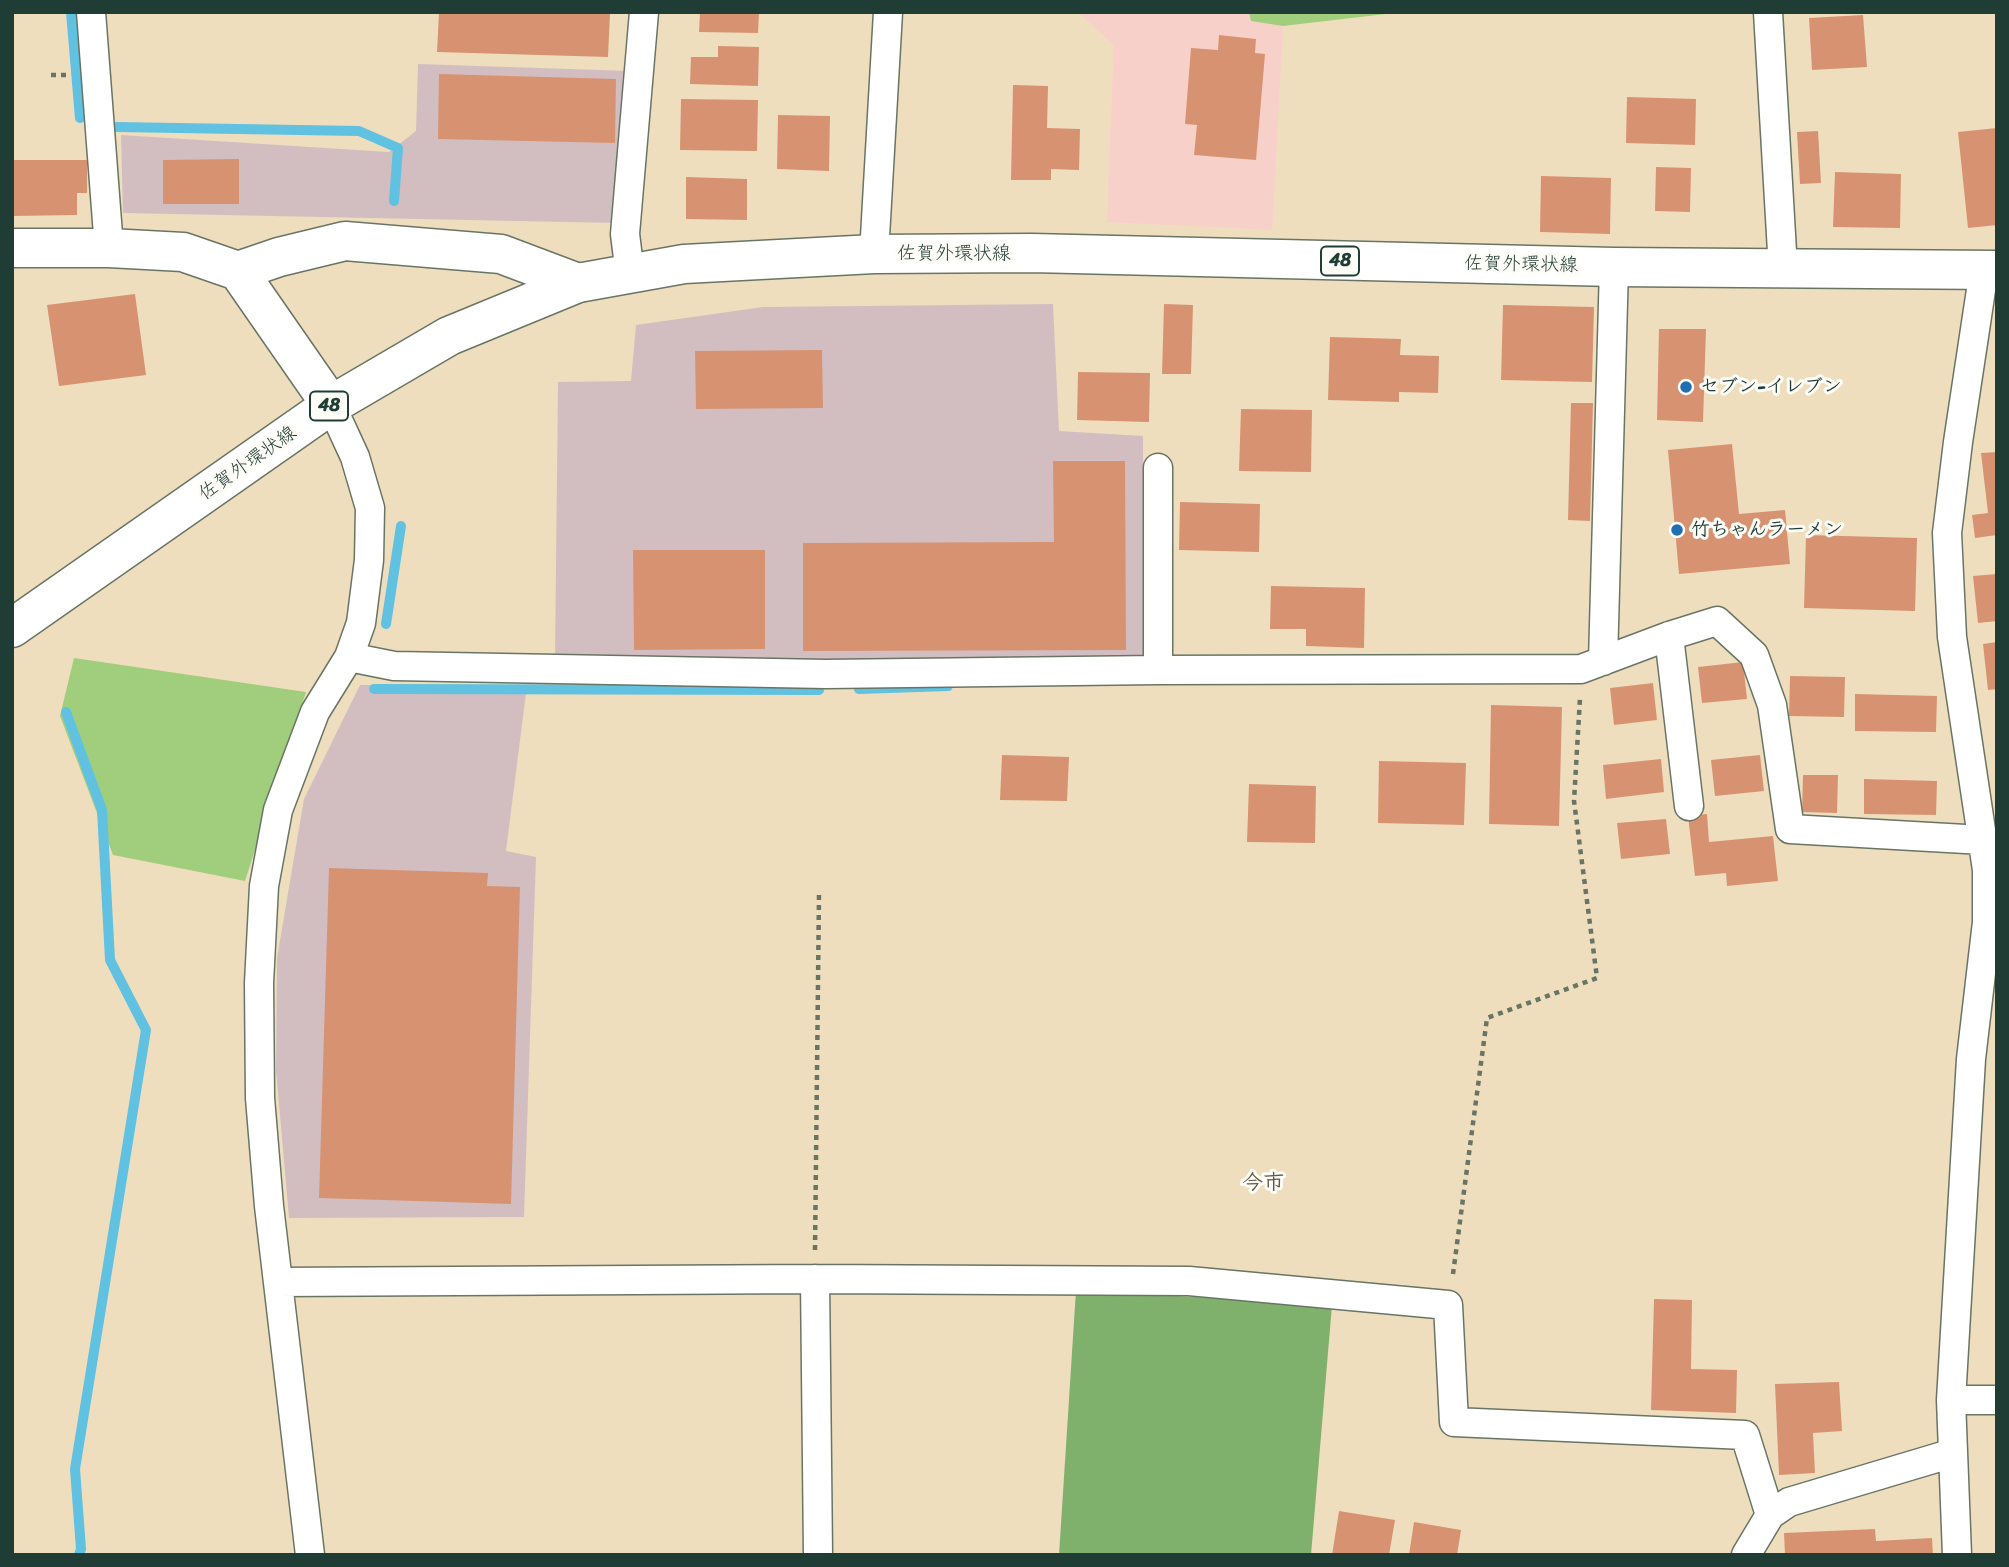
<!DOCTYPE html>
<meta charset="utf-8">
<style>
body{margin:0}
#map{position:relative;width:2009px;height:1567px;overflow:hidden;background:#efdebe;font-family:Sriracha,sans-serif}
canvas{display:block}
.frame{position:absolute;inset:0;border:14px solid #1f3d34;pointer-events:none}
</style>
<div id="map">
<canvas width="2009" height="1567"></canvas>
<div class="frame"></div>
</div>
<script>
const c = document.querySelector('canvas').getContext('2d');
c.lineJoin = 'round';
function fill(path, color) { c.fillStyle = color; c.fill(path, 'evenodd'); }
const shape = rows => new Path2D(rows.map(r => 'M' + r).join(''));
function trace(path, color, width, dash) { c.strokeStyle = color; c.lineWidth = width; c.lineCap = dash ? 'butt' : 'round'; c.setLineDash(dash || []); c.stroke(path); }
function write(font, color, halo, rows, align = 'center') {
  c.font = font + ' Sriracha,"Klee One",sans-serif'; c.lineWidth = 6; c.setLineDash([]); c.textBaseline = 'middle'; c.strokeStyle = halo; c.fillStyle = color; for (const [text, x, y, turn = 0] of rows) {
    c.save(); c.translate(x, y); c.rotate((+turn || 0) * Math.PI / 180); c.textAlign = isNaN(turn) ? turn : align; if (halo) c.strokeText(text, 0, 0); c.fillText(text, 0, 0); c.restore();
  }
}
fill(shape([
 [1078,12,1249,12,1251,21,1283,26,1272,230,1107,222,1114,45]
]), '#f7d0c9');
fill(shape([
 [418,64,630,71,616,223,123,213,121,135,389,152,416,131],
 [1053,304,1059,431,1143,436,1143,663,555,657,558,382,631,381,636,325,763,307],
 [360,685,527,685,506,851,536,857,524,1217,289,1218,276,1070,277,958,304,799]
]), '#d2bec1');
fill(shape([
 [1249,12,1403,12,1283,26,1251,21],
 [74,658,306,692,245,881,113,855,60,716]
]), '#a0ce7d');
fill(shape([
 [1076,1290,1332,1305,1311,1555,1059,1555]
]), '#80b16c');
trace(shape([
 [71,12,80,118],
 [117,127,359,131,398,148,394,201],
 [386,624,401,526],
 [374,689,819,690],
 [859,689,948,686],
 [66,712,102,810,110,960,146,1030,75,1469,81,1549,79,1555]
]), '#61c1e0', 10);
fill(shape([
 [439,12,610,13,608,57,437,52],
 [700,12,759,12,758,33,699,32],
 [1863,15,1867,67,1812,70,1809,18],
 [1219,35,1256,39,1255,53,1265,54,1256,160,1194,155,1197,125,1185,124,1191,48,1218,50],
 [718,46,759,47,758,86,690,84,691,57,718,57],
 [439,74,616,79,615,143,438,139],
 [1013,85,1048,86,1047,128,1080,129,1079,170,1051,169,1051,180,1011,180],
 [1627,97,1696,99,1695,145,1626,143],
 [681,99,758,100,757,151,680,150],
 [778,115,830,116,829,171,777,169],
 [1997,128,1997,225,1968,228,1958,132],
 [1818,131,1821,183,1800,184,1797,132],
 [239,159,239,204,163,204,163,160],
 [12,160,87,160,87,193,77,193,77,215,12,216],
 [1656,167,1691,168,1690,212,1655,211],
 [1835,172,1901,174,1900,228,1833,227],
 [1541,176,1611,178,1610,234,1540,232],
 [686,177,747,179,747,220,686,219],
 [135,294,146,375,59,386,47,305],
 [1164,304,1193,305,1191,374,1162,374],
 [1503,305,1594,307,1592,382,1501,380],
 [1659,329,1706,329,1703,422,1657,420],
 [1330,337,1401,339,1400,355,1439,356,1438,393,1399,392,1399,402,1328,400],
 [822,350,823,408,696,409,695,351],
 [1078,372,1150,373,1149,422,1077,420],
 [1571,403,1593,403,1590,521,1568,520],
 [1241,409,1312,410,1311,472,1239,471],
 [1732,444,1739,514,1785,510,1790,564,1679,574,1668,450],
 [1997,452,1997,535,1975,538,1972,515,1988,513,1981,453],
 [1053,461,1125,461,1126,650,803,651,803,543,1054,542],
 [1180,502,1260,504,1259,552,1179,550],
 [1806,535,1917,538,1915,611,1804,608],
 [633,550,765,550,765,649,634,650],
 [1997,574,1997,621,1978,623,1973,576],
 [1271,586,1365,588,1364,648,1306,646,1306,629,1270,629],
 [1997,642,1997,689,1988,690,1983,644],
 [1743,662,1747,699,1702,703,1698,667],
 [1790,676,1845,677,1844,717,1789,716],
 [1653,683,1657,720,1614,725,1610,688],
 [1855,694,1937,696,1936,732,1855,731],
 [1491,705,1562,707,1559,826,1489,824],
 [1002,755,1069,757,1067,801,1000,800],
 [1760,755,1764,791,1715,796,1711,760],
 [1661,759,1664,792,1606,799,1603,765],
 [1379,761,1466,763,1464,825,1378,823],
 [1803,775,1838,775,1837,813,1802,812],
 [1864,779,1937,781,1936,815,1864,814],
 [1249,784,1316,786,1315,843,1247,842],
 [1707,814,1709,842,1773,836,1778,881,1727,886,1726,873,1695,876,1688,816],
 [1666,819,1670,854,1621,859,1617,823],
 [329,868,488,873,487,886,520,887,511,1204,319,1198],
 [1654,1299,1692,1300,1691,1369,1737,1370,1736,1413,1651,1410],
 [1839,1382,1842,1431,1813,1433,1815,1473,1779,1475,1775,1384],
 [1339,1511,1395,1520,1389,1555,1332,1555],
 [1414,1522,1461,1530,1457,1555,1409,1555],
 [1875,1529,1876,1541,1932,1538,1933,1555,1785,1555,1784,1533]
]), '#d79371');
const street = shape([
 [91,12,109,248],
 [1768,12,1783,269],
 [874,254,888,12],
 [630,274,625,234,644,12],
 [1158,468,1158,670],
 [1669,636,1689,806],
 [349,657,394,666,826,674,1158,670,1581,669,1669,636,1717,621,1754,655,1772,705,1790,829,1983,840],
 [1603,661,1614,267],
 [815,1279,818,1555],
 [279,1282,815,1279,1189,1281,1448,1305,1454,1422,1745,1435,1770,1515],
 [1951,1400,1997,1400],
 [310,1555,269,1206,260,1098,259,983,264,886,278,810,315,712,349,657,361,623,369,560,370,508,355,457,331,405],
 [1746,1555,1770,1515,1789,1502,1953,1453],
 [1957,1555,1951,1400,1971,1059,1987,922,1987,870,1952,637,1947,533,1958,442,1984,270]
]);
const secondary = shape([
 [12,248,109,248,183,252,238,271,331,405],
 [238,271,279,257,345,241,501,254,578,283]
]);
const primary = shape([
 [12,628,331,405,449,336,578,283,684,264,874,254,1032,253,1614,267,1997,270]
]);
trace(street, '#687564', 31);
trace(secondary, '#687564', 41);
trace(primary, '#687564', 41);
trace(shape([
 [51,75,67,75],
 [815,1250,819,894],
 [1453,1274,1487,1018,1597,978,1574,801,1580,698]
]), '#687564', 4.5, [5, 5]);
trace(street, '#fff', 28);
trace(secondary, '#fff', 38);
trace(primary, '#fff', 38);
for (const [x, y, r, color] of [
 [1686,387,7,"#1f6fb2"],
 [1677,530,7,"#1f6fb2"]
]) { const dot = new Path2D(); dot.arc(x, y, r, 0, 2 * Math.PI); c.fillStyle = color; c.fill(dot); trace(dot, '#fdfcf7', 2.5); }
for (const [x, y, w] of [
 [1340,261,38],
 [329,406,38]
]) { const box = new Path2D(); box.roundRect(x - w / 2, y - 14.5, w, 29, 5); c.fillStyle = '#fdfcf7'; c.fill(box); trace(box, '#1f3d34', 2); }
write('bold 18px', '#1f3d34', null, [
 ["48",1340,261],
 ["48",329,406]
]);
write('19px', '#1f3d34', '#fdfcf7', [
 ["佐賀外環状線",954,254],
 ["佐賀外環状線",1521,265,1],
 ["佐賀外環状線",248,464,-35]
]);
write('bold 19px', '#1f3d34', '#fdfcf7', [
 ["セブン-イレブン",1700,387],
 ["竹ちゃんラーメン",1691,530]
], 'left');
write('bold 21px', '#5f5b49', '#fdfcf7', [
 ["今市",1263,1184]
]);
</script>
